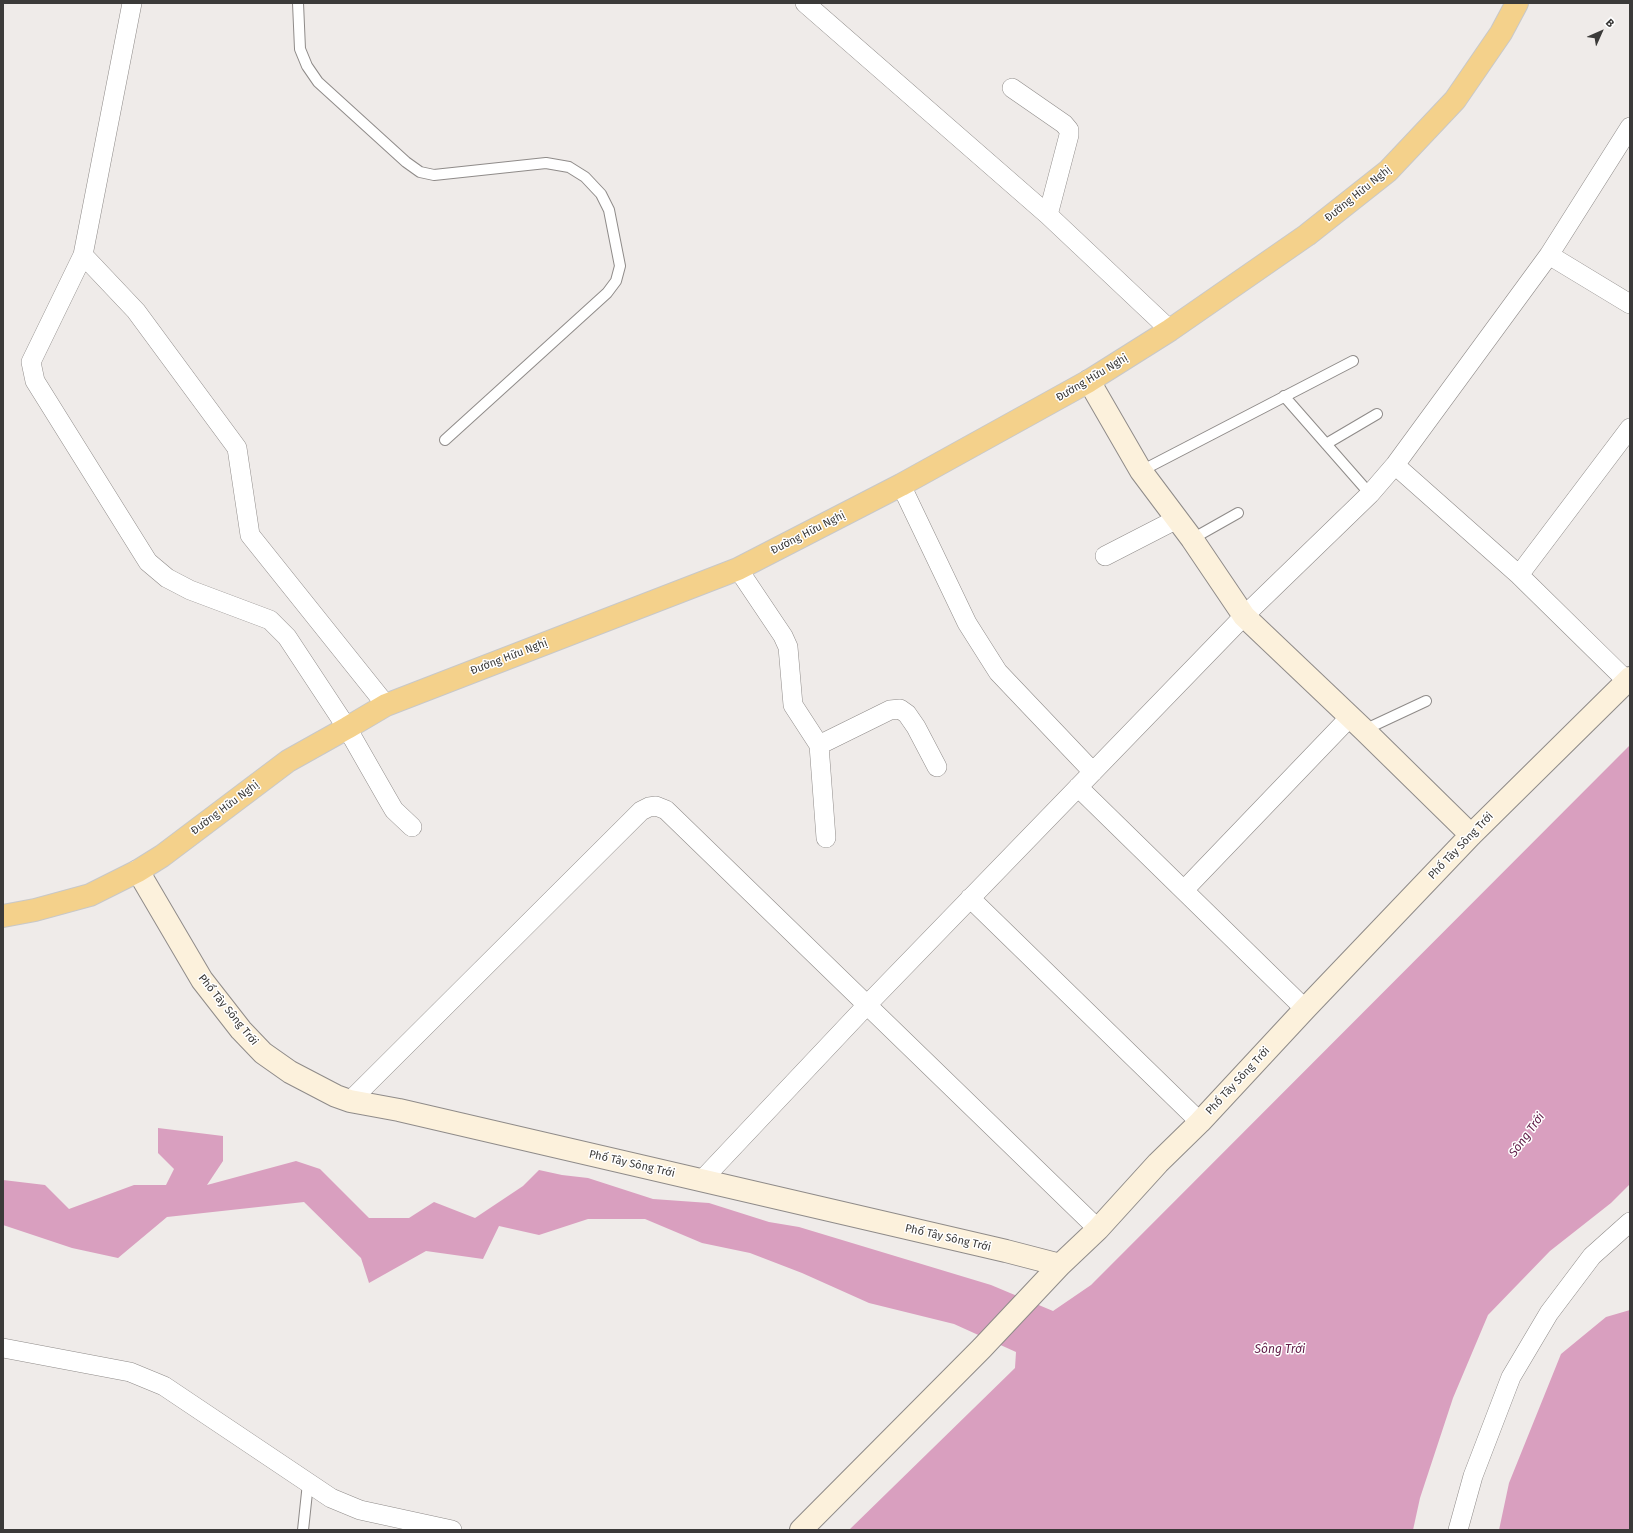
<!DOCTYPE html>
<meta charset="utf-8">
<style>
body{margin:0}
#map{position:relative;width:1633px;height:1533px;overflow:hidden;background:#efebe9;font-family:"Fira Sans",sans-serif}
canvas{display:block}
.frame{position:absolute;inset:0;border:4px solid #3b3a39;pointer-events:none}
.north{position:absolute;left:1581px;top:12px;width:40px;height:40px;-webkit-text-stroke:3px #fff;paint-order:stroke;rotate:45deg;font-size:11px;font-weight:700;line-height:16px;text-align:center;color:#3b3a39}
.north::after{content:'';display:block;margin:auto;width:14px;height:18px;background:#3b3a39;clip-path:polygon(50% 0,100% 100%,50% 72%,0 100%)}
</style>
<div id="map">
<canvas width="1633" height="1533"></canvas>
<div class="frame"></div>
<div class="north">B</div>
</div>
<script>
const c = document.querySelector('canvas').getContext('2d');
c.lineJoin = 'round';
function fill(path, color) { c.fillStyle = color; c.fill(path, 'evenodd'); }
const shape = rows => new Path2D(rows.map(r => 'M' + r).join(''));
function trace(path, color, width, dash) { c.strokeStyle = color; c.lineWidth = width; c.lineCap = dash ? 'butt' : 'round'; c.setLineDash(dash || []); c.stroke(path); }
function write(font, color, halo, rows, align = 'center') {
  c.font = font + ' "Fira Sans",sans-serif'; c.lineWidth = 3; c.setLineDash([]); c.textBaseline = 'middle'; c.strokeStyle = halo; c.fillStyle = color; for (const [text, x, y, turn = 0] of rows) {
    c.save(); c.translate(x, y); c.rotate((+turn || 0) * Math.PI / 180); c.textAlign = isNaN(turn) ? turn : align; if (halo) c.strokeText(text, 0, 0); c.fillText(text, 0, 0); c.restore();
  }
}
fill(shape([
 [1630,745,1630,1184,1611,1203,1550,1251,1488,1315,1453,1398,1420,1498,1413,1530,849,1530,1015,1368,1016,1352,954,1324,869,1303,802,1273,750,1253,702,1243,645,1219,588,1219,539,1235,499,1226,483,1259,426,1251,369,1283,361,1258,304,1202,167,1217,118,1258,72,1248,3,1225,3,1180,45,1185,69,1209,134,1185,166,1185,174,1169,158,1153,158,1128,223,1136,223,1161,207,1185,296,1161,320,1169,369,1218,409,1218,434,1202,475,1218,523,1186,539,1170,562,1175,588,1178,653,1199,709,1203,769,1222,799,1227,991,1285,1053,1311,1091,1285],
 [1630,1310,1630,1530,1499,1530,1509,1483,1561,1354,1606,1317]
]), '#d99fbf');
const lane = shape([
 [298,3,300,49,307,66,318,82,406,162,420,172,434,175,546,163,569,167,585,177,601,194,609,210,620,266,616,281,607,293,445,440],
 [1284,396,1370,494],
 [1326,444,1377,414],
 [1141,471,1353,361],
 [1192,539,1238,513],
 [1364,730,1426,701],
 [303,1530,308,1483]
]);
const street = shape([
 [132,3,83,255,136,311,237,448,250,535,386,705],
 [805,3,1048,215,1170,330],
 [1012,88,1064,124,1069,130,1069,135,1048,215],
 [83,255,31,362,35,381,148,562,167,578,190,590,270,620,287,637,347,728,387,798,394,810,412,827],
 [1549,255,1630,304],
 [1395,465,1519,575,1627,681],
 [901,485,967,623,998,672,1093,772],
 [1105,556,1177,519],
 [738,569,783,636,788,647,793,705,819,745,826,838],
 [1519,575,1630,428],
 [819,745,890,710,900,709,907,714,916,727,937,767],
 [1078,787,1305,1009],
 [1184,890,1350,717],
 [970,898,1200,1122],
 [350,1101,641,811,649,807,656,806,666,810,1098,1229],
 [701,1181,867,1005,1244,616,1370,494,1395,465,1549,255,1630,127],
 [3,1348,130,1372,164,1386,331,1498,360,1510,452,1530],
 [1458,1530,1473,1476,1511,1377,1549,1313,1592,1256,1630,1222]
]);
const secondary = shape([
 [1089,381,1141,471,1192,539,1244,616,1364,730,1471,835],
 [138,871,202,980,241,1030,263,1053,290,1072,336,1096,350,1101,399,1110,1006,1251,1060,1265],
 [801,1530,982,1348,1060,1265,1098,1229,1158,1163,1200,1122,1305,1009,1471,835,1630,678]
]);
const highway = shape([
 [3,916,35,910,90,895,138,871,162,856,288,761,347,728,386,705,738,569,901,485,1089,381,1170,330,1307,235,1388,171,1455,100,1501,33,1517,3]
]);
trace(lane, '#8f8b89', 12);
trace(street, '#8f8b89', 20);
trace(secondary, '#8f8b89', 24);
trace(highway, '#c8c8c8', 24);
trace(lane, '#fff', 10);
trace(street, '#fff', 19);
trace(secondary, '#fcf1dc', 22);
trace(highway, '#f4d18b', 22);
write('11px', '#3b3a39', '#fff', [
 ["Đường Hữu Nghị",1358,194,-39],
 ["Đường Hữu Nghị",1092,378,-31],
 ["Đường Hữu Nghị",808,533,-27],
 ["Đường Hữu Nghị",509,657,-21],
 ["Đường Hữu Nghị",225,808,-37],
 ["Phố Tây Sông Trới",1461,846,-46],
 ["Phố Tây Sông Trới",228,1010,51],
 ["Phố Tây Sông Trới",1238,1081,-47],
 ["Phố Tây Sông Trới",632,1164,13],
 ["Phố Tây Sông Trới",948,1238,13]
]);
write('italic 12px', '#5f1b46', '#fff', [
 ["Sông Trới",1527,1135,-54],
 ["Sông Trới",1280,1350]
]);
</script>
